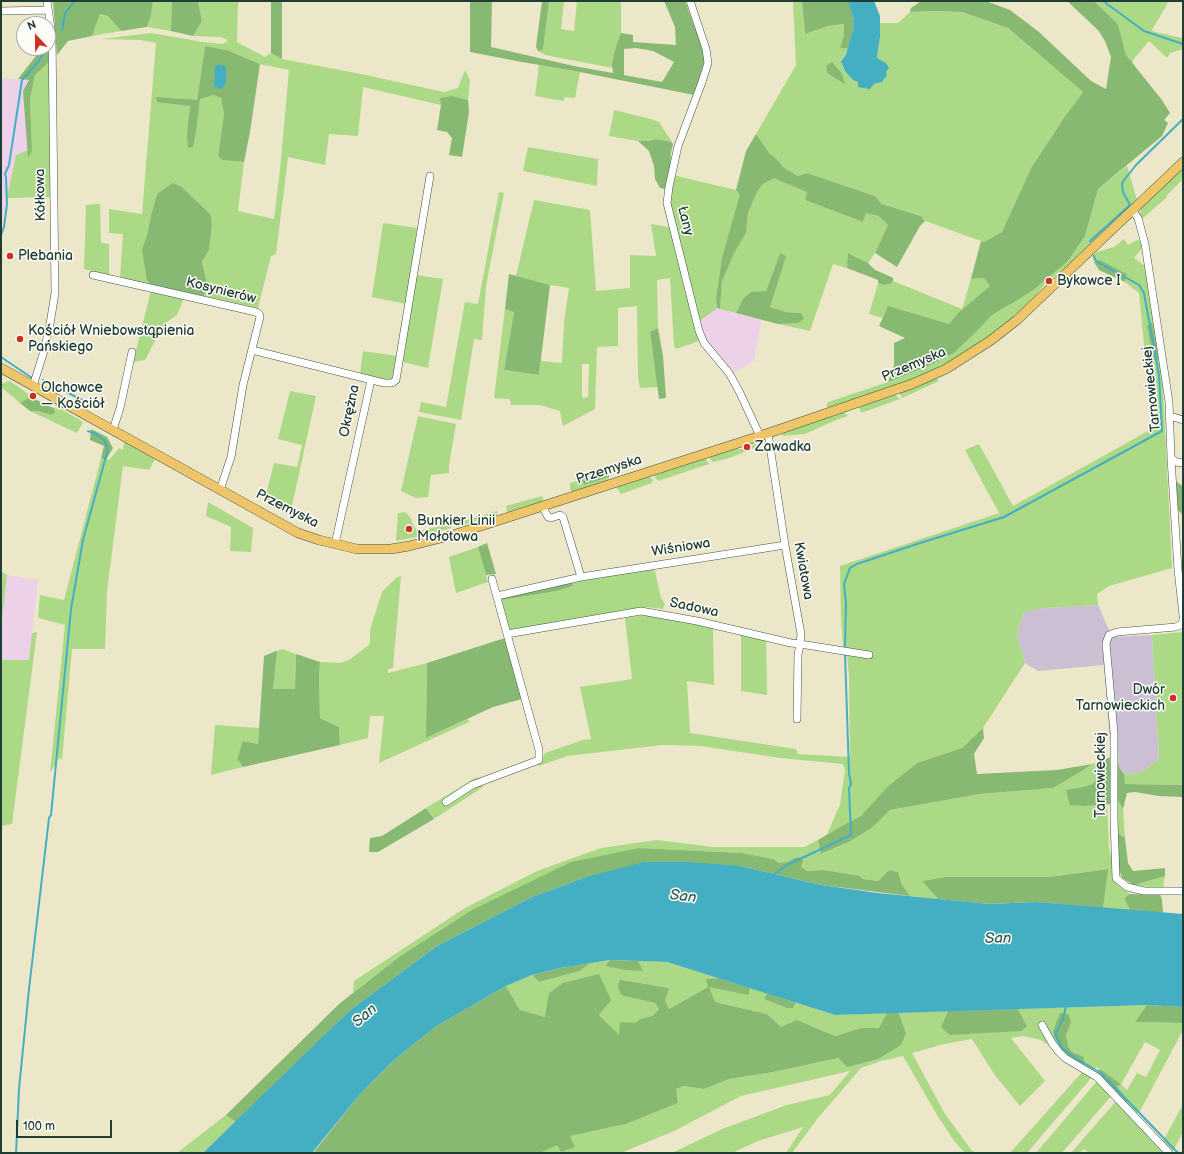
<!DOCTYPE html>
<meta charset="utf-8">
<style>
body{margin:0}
#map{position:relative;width:1184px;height:1154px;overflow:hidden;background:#ede7ca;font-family:"Balsamiq Sans",sans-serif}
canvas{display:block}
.frame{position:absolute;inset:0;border:2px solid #1f3d34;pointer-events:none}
.north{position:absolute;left:16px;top:16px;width:40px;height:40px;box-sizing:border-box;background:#fdfcf7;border:1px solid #a4b0a9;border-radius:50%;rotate:338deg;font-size:11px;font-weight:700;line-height:16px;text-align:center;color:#1f3d34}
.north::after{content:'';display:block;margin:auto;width:14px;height:18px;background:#c8321e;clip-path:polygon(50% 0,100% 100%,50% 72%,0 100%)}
.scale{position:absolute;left:16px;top:1120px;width:96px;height:18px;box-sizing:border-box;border:2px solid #1f3d34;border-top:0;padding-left:5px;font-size:12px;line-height:14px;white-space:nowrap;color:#1f3d34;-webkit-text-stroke:3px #fdfcf7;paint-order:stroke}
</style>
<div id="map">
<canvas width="1184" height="1154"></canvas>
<div class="frame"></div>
<div class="north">N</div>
<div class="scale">100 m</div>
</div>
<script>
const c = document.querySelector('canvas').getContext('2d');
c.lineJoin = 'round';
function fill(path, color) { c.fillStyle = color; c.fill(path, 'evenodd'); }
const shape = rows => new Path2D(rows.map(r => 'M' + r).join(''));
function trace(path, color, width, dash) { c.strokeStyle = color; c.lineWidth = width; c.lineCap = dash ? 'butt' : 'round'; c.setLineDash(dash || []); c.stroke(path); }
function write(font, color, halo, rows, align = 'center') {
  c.font = font + ' "Balsamiq Sans",sans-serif'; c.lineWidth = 3; c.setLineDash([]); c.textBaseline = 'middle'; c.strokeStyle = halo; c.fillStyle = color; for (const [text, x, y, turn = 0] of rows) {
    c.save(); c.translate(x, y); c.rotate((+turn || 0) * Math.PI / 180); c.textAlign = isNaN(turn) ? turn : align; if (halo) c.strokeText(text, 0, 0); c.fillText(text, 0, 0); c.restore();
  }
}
fill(shape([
 [1,78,29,80,23,91,28,150,16,155,1,231],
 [717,308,761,320,754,361,733,373,705,340,700,321],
 [7,575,38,580,29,660,1,660,1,631]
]), '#edd1e9');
fill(shape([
 [1098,605,1112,637,1152,635,1159,759,1140,773,1124,774,1119,767,1118,756,1111,757,1104,665,1038,671,1025,663,1017,634,1024,612,1045,608]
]), '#ccbfd4');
fill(shape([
 [153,1,172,1,171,31,147,27,151,16],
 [198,1,238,1,237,42,265,57,271,53,282,59,361,74,444,92,458,88,465,70,470,80,468,100,452,96,441,105,363,87,358,136,329,134,325,165,288,157,276,254,271,256,258,308,204,296,207,283,202,262,209,250,212,225,211,215,184,189,157,194,151,215,147,235,151,285,120,278,123,234,109,233,109,209,142,214,156,43,140,40,101,39,151,33,203,42,223,44,228,40,220,37,193,36,202,21],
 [205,46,227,50,260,64,289,70,280,170,274,219,238,211,244,162,222,160,218,156,224,114,221,98,214,95,200,98,197,126,193,146,187,133,190,106,156,97,197,101],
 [549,1,564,1,561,29,574,31,577,1,621,1,621,33,616,46,613,68,545,55,538,51,543,50],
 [793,1,802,1,805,34,828,26,845,24,844,35,840,48,848,48,841,63,845,71,853,80,858,82,858,87,882,82,886,72,886,63,877,58,880,37,880,23,898,23,910,12,932,11,962,12,1008,28,1083,92,1066,115,1031,168,1002,232,984,242,925,221,921,216,882,204,875,196,807,173,798,176,783,167,777,159,769,154,756,134,796,65],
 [1094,1,1169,1,1152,30,1155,32,1183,38,1183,49,1170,53,1167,58,1149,41,1133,60,1133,64,1126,55,1118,24],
 [100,14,108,16,121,31,92,36],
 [49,62,51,197,7,198,16,155,28,150,28,157,32,151,30,99,35,75],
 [539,65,580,72,575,98,564,97,564,101,535,96],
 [614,110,651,119,659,122,672,142,656,139,648,141,638,141,609,136],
 [528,147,598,159,597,186,523,171],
 [1127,166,1137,200,1078,257,1045,284,1034,298,1008,322,978,345,947,363,913,379,830,408,826,406,828,402,888,382,926,367,954,353,973,335,992,315,1011,304,1085,236,1098,189],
 [1183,168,1183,179,1167,195,1166,198,1142,219,1140,214,1141,208],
 [673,175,736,190,741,195,722,257,716,298,717,308,700,321,698,320,672,216,670,199],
 [774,177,807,192,805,200,863,222,866,213,878,216,888,225,875,253,868,263,849,253,847,268,833,264,810,331,778,324,798,323,801,313,786,312,770,307,785,257,780,253,766,291,743,299,736,313,720,309,722,282,734,252,746,233,748,213,757,192,763,184],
 [499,192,504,193,486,286,482,340,474,339,461,420,419,412,421,402,446,407,465,302,478,304],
 [534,200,590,210,596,291,630,288,630,255,656,256,651,224,669,227,694,327,699,341,676,349,674,346,670,278,657,280,658,328,650,333,658,387,640,388,638,377,637,306,618,308,618,346,597,347,595,409,563,426,560,411,540,405,511,405,510,399,494,398,505,309,514,312,504,370,539,375,541,361,562,363,564,322,569,288,550,285,516,276],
 [582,364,589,364,588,397,582,398],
 [94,204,100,204,101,243,109,244,109,275,84,269,86,205],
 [383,223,417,228,406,304,372,297],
 [1124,239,1128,245,1137,240,1141,241,1142,248,1134,258,1145,266,1162,371,1172,568,1109,586,1097,594,1098,605,1045,608,1024,612,1017,634,1025,663,983,728,962,748,917,763,887,787,861,816,827,834,840,805,845,770,843,764,780,758,701,746,663,745,567,756,539,766,536,764,541,761,545,753,583,740,591,739,580,687,632,679,625,618,652,614,713,628,714,685,687,681,690,733,796,749,798,754,850,757,849,675,847,656,843,648,841,618,840,566,999,513,965,450,979,444,1013,506,1159,425,1154,362,1146,366,1139,293,1125,282,1127,274,1100,260,1094,262,1092,256,1097,252,1114,247],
 [1152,322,1159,359,1154,361,1148,326],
 [416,275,443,279,428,368,403,362],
 [984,278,991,286,958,313,949,324,888,307,882,318,869,314,878,283,884,285,890,284,893,281,962,309,971,279],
 [151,291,184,298,177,315,164,324,145,360,133,362],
 [363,351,397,356,392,379,387,381,360,374],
 [936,377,939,381,902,398,900,394,901,392],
 [9,381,16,385,31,396,20,403,1,387,1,384],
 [290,391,316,396,290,515,264,502,274,463,297,467,302,445,278,439],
 [895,395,900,399,861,413,859,407],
 [54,408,61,409,83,422,77,433,30,411,38,411,51,415,55,413],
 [842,412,846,414,848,416,836,420,805,434,782,436,785,431],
 [418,416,456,424,449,465,449,473,431,475,428,497,416,498,401,491],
 [124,442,155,459,149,470,123,466,107,591,105,649,72,649,62,760,59,758,50,773,65,625,38,618,40,595,64,600,101,458,109,460,119,448,123,450],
 [761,442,764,443,762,445,729,458,713,462,710,459,710,457,733,449,742,449],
 [705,458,709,464,658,481,654,476,655,475],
 [649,476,653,480,652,483,621,494,617,488,617,487],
 [609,477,608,481,572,493,570,489,570,483,582,479,584,485],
 [542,496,544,502,507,512,506,506],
 [208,502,253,528,251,552,230,551,231,527,206,516],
 [497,511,497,515,456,527,456,523],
 [405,512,410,517,413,524,417,531,451,524,451,528,427,535,396,541,398,513],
 [478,547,488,582,456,593,449,557],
 [653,568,655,571,661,598,665,604,663,609,645,607,512,630,508,628,502,600,557,591,573,586,572,582],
 [1,571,7,575,1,631],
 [401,576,393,668,388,669,388,673,427,663,426,738,468,719,469,722,379,763,384,716,370,716,368,738,340,745,339,727,320,718,319,677,320,662,340,663,349,660,370,644,370,630,382,592,397,577],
 [37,632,12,824,1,826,1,660,29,660,32,633],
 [1183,632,1183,785,1125,784,1124,774,1140,773,1159,759,1152,635],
 [741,634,766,639,767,695,741,691],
 [282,649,296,654,295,689,273,689,277,653,276,651],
 [215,725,259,728,258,744,244,741,237,759,243,767,211,775],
 [1102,760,1103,766,1098,776,1092,784,1083,787,1066,791,1085,806,1107,804,1109,848,1112,860,1113,875,1119,886,1130,894,1124,898,1130,910,1103,908,1107,869,1049,877,945,877,922,881,938,899,910,896,902,885,898,872,889,870,878,881,863,879,823,870,807,871,800,867,797,857,787,862,779,863,773,859,742,853,639,848,470,911,399,957,353,993,354,981,465,908,537,871,601,848,657,840,713,847,804,847,818,840,822,854,851,841,873,827,890,810,980,794,1053,788,1082,771,1092,764],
 [483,777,483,787,434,819,426,808,475,778],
 [1117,799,1123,809,1125,838,1117,833],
 [1165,876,1163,887,1149,887,1134,885],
 [610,960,605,966,642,971,638,961,667,962,718,978,706,979,749,995,750,988,767,993,764,999,793,1008,796,1003,835,1015,887,1013,880,1028,861,1028,835,1036,797,1020,781,1028,767,1014,715,1002,708,987,669,1009,665,1000,668,988,656,986,643,1000,655,1003,659,1009,652,1016,640,1019,619,1036,599,1015,545,1017,520,1010,506,986,532,975,539,982,580,971,590,963],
 [1147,1005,1136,1022,1183,1023,1183,1030,1140,1111,1136,1114,1127,1104,1128,1100,1117,1087,1121,1084,1096,1067,1093,1072,1083,1066,1083,1057,1072,1052,1068,1046,1066,1035,1070,1022,1055,1038,1060,1048,1059,1048,1043,1022,1039,1025,1048,1042,1046,1044,1041,1040,1023,1036,1011,1038,1045,1081,1020,1106,994,1074,972,1039,944,1044,912,1053,945,1114,972,1151,976,1153,965,1153,955,1142,937,1115,903,1056,881,1061,861,1068,818,1118,792,1153,786,1153,803,1127,758,1141,732,1153,672,1153,722,1129,787,1105,830,1095,850,1071,741,1096,674,1131,621,1153,540,1153,557,1144,575,1147,570,1136,626,1124,678,1103,676,1089,684,1086,704,1089,729,1079,773,1072,840,1058,906,1033,899,1013,948,1011,941,1027,1027,1026,1018,1009],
 [1145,1042,1160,1050,1146,1077,1137,1073,1127,1090,1121,1084],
 [1083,1071,1092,1077,1027,1153,1010,1153],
 [1098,1080,1112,1095,1062,1153,1036,1153],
 [1117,1100,1162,1152,1161,1153,1089,1153,1084,1149,1080,1153,1071,1153],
 [1183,1104,1183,1132,1172,1153,1162,1143],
 [226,1115,236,1122,203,1153,177,1153]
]), '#abd986');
fill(shape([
 [53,1,153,1,151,16,147,27,121,31,108,16,100,14,92,36,68,41,57,55],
 [172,1,198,1,202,21,193,36,171,31],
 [271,1,282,1,282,59,271,53],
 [470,1,492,1,491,47,574,66,613,73,612,65,616,46,621,33,633,35,633,42,676,45,675,27,664,1,685,1,693,23,703,43,705,59,694,95,580,72,522,62,470,52],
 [636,48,653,51,674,62,662,82,624,75,624,49],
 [542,1,549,1,543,50,538,51,536,47],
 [802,1,845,1,849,2,854,20,853,30,848,48,840,48,844,35,844,24,828,26,805,34],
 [921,1,986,1,1010,10,1039,32,1091,81,1106,89,1111,57,1105,41,1098,30,1067,1,1094,1,1118,24,1126,55,1162,100,1170,113,1164,120,1168,123,1162,136,1098,189,1085,236,1067,262,1033,290,1011,304,992,315,973,335,954,353,926,367,888,382,894,365,894,343,905,338,879,326,888,306,949,324,958,313,990,286,984,278,971,279,981,241,984,242,1002,232,1031,168,1066,115,1083,92,1008,28,962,12,932,11,910,12,911,8],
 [48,43,50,44,49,62,35,75,30,99,32,151,28,158,23,91,29,80,18,79,42,48,48,48],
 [205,46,227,50,260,64,250,132,244,162,222,160,218,156,224,114,221,98,214,95,200,99,197,126,193,147,188,148,187,133,190,106,157,102,156,97,197,100],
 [832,62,842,74,845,84,827,73,826,66],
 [452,96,468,100,469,112,462,157,449,155,452,138,447,132,437,130,441,105,440,98],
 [756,134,769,153,777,159,783,167,798,176,807,173,875,196,882,204,921,216,925,221,920,226,897,267,875,253,888,225,878,216,866,213,863,222,805,200,807,192,774,178,763,184,757,192,748,213,746,233,734,253,722,282,720,309,717,308,716,298,722,257,740,195,736,190,746,151],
 [656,139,672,142,673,145,671,152,670,169,665,189,660,188,655,179,654,166,649,151,638,141,648,141],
 [173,183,180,186,184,189,211,215,212,225,209,250,202,262,207,283,204,296,151,285,147,280,142,250,147,235,151,215,157,194],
 [780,253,786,256,770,307,786,312,801,313,804,319,798,323,778,324,736,313,743,299,751,292,766,291],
 [848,253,868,263,875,270,887,275,893,278,893,281,890,284,884,285,878,283,878,280,847,268],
 [1100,260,1127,274,1125,282,1099,270,1094,262],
 [509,274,550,285,539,375,504,370,514,312,505,309],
 [1152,322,1159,359,1154,361,1147,326],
 [658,328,663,356,666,398,659,399,650,332],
 [31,396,45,405,54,408,55,413,51,415,38,411,30,411,20,403],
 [91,429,107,437,113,448,106,460,101,458,104,446,90,440],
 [608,471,609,477,584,485,582,479],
 [1175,481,1183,486,1183,515,1177,509],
 [487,543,496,574,486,575,478,547],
 [572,582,573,586,557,591,502,600,500,597],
 [505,638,522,699,493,707,426,738,427,663],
 [276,651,277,653,273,689,295,689,296,654,320,662,319,677,320,718,339,727,340,745,243,767,237,759,243,741,258,744,264,656],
 [983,728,984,738,974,754,977,774,1057,770,1092,764,1082,771,1053,788,980,794,890,810,873,827,851,841,821,854,818,840,838,828,861,816,887,787,917,763,962,748],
 [1111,757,1112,804,1085,806,1070,805,1066,790,1083,787,1092,784,1098,776,1103,766,1102,760],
 [1118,761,1119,767,1124,774,1125,784,1183,785,1183,797,1158,796,1135,792,1127,793,1123,809,1117,799,1116,764],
 [426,808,434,819,378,852,369,852,370,838,382,836],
 [1117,833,1125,838,1128,863,1133,871,1165,868,1165,876,1134,885,1122,878,1118,866],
 [639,848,742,853,773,859,779,863,787,862,797,857,803,860,801,867,807,871,823,870,859,876,863,879,878,881,889,870,898,872,902,885,910,896,821,885,740,866,586,877,532,897,437,946,349,1011,236,1122,226,1115,339,1004,399,957,470,911,571,862],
 [1108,869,1103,908,1037,902,989,904,938,899,922,881,945,877,1049,877],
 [1130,894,1160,895,1162,899,1163,913,1130,910,1124,898],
 [610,960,638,961,643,971,626,970,605,966],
 [590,963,580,971,539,982,532,975,560,968],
 [599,974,611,1000,599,1015,619,1035,620,1022,635,1023,640,1019,652,1016,659,1009,655,1003,621,995,618,986,620,980,669,988,665,1000,669,1009,708,987,706,979,718,978,750,988,749,995,709,987,715,1002,767,1014,781,1027,797,1020,835,1036,861,1028,879,1028,887,1013,899,1013,906,1033,901,1045,878,1059,847,1067,839,1058,773,1072,729,1079,704,1089,684,1086,676,1089,678,1103,626,1124,570,1136,575,1147,561,1152,557,1145,540,1153,313,1153,361,1093,393,1061,435,1027,506,986,520,1010,545,1017,549,993,563,983],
 [767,993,796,1003,793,1008,787,1008,764,999],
 [1147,1005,1183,1007,1183,1023,1135,1022],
 [1018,1009,1027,1026,1021,1031,950,1035,941,1027,948,1011],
 [1060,1013,1068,1014,1071,1022,1066,1035,1068,1046,1072,1052,1084,1057,1083,1066,1068,1057,1060,1048,1055,1038,1053,1031],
 [1100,1069,1121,1084,1117,1087,1128,1100,1127,1104,1097,1074]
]), '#88b973');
fill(shape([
 [848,1,874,1,880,16,880,37,877,58,886,63,889,68,886,72,887,75,882,82,874,84,870,89,858,87,858,82,853,80,845,71,841,62,846,54,853,30,854,20],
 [218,64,226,67,226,82,222,89,214,87,215,67],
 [644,862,688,862,740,866,821,885,878,893,989,904,1037,902,1183,914,1183,1007,1147,1005,835,1015,667,962,610,960,560,968,532,975,506,986,435,1027,393,1061,361,1093,312,1153,203,1153,349,1011,437,946,532,897,586,877]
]), '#44aec3');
trace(shape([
 [1103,1,1144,31,1183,44],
 [62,30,65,13,75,1],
 [1,235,4,227,7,204,6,177,5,174,9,165,22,80,39,61,46,48],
 [1090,241,1130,205,1123,192,1122,184,1124,180,1136,165,1183,119],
 [1,357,32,378],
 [43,380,84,401],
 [845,646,846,603,844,584,850,568,857,564,920,543,1004,517,1162,431,1159,375,1144,293,1139,285,1096,261,1094,256],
 [773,875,787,865,851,835,849,788,851,784,849,773,845,654],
 [1066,1006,1063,1019,1055,1035,1063,1049,1079,1060,1101,1073,1178,1153],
 [16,1153,19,1089,29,989,49,818,51,815,71,609,83,540,108,449,104,440,96,434,88,431]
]), '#44aec3', 2);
const minor = shape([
 [690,1,706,49,708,63,702,82,678,146,669,187,667,203,699,331,704,343,729,373,739,391,760,436],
 [1,11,48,10],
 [1132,210,1138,218,1145,244,1169,402,1171,458,1178,570,1183,615],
 [93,275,256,312,259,314,260,317,243,385,231,457,220,490],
 [252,350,384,383,392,383,396,380,430,176],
 [33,386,44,351,50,324,55,293,52,35,47,1],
 [1170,416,1183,420],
 [113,430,120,408,132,352],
 [768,433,785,545,801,634,800,644,869,655],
 [1171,458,1176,462,1183,463],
 [543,507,548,517,551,518,560,515,563,517,581,577,785,545],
 [335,544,371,380],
 [492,579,507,634,641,611,697,621,791,643,800,644,798,655,797,719],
 [497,596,581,577],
 [446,802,472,785,539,760,539,750,507,634],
 [1181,891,1144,891,1127,887,1116,878,1114,819,1114,733,1106,643,1109,635,1117,632,1176,627,1182,624,1183,619],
 [1042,1025,1052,1043,1059,1052,1065,1058,1097,1077,1169,1153]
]);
const major = shape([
 [1,368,298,533,319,540,357,549,391,549,409,546,453,535,760,436,912,384,946,369,990,341,1017,320,1183,162]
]);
trace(minor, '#3e564a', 8);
trace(major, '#3e564a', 10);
trace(minor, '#fff', 7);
trace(major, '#eec569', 9);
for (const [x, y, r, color] of [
 [10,256,4,"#c8321e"],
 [1049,281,4,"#c8321e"],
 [20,339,4,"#c8321e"],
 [33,396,4,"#c8321e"],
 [747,447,4,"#c8321e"],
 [409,529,4,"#c8321e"],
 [1173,698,4,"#c8321e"]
]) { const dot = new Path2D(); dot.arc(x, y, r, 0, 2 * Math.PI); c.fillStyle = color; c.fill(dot); trace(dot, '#fdfcf7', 1.5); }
write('14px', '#1f3d34', '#fdfcf7', [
 ["Kółkowa",41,195,-91],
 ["Łany",685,221,76],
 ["Kosynierów",221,291,14],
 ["Przemyska",914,365,-23],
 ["Tarnowieckiej",1152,389,-96],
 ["Okrężna",350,411,-78],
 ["Przemyska",609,470,-18],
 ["Przemyska",287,509,27],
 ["Wiśniowa",681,548,-9],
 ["Kwiatowa",803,571,80],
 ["Sadowa",694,608,12],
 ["Tarnowieckiej",1101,775,-90]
]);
write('14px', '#1f3d34', '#fdfcf7', [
 ["Plebania",18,256],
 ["Bykowce I",1057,281],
 ["Kościół Wniebowstąpienia",28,331],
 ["Pańskiego",28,347],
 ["Olchowce",41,388],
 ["— Kościół",41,404],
 ["Zawadka",755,447],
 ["Bunkier Linii",417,521],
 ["Mołotowa",417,537],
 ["Dwór",1165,690,"right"],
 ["Tarnowieckich",1165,706,"right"]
], 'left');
write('italic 15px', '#2a5f5f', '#fdfcf7', [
 ["San",683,897,7],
 ["San",998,939,-1],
 ["San",365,1016,-41]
]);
</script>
